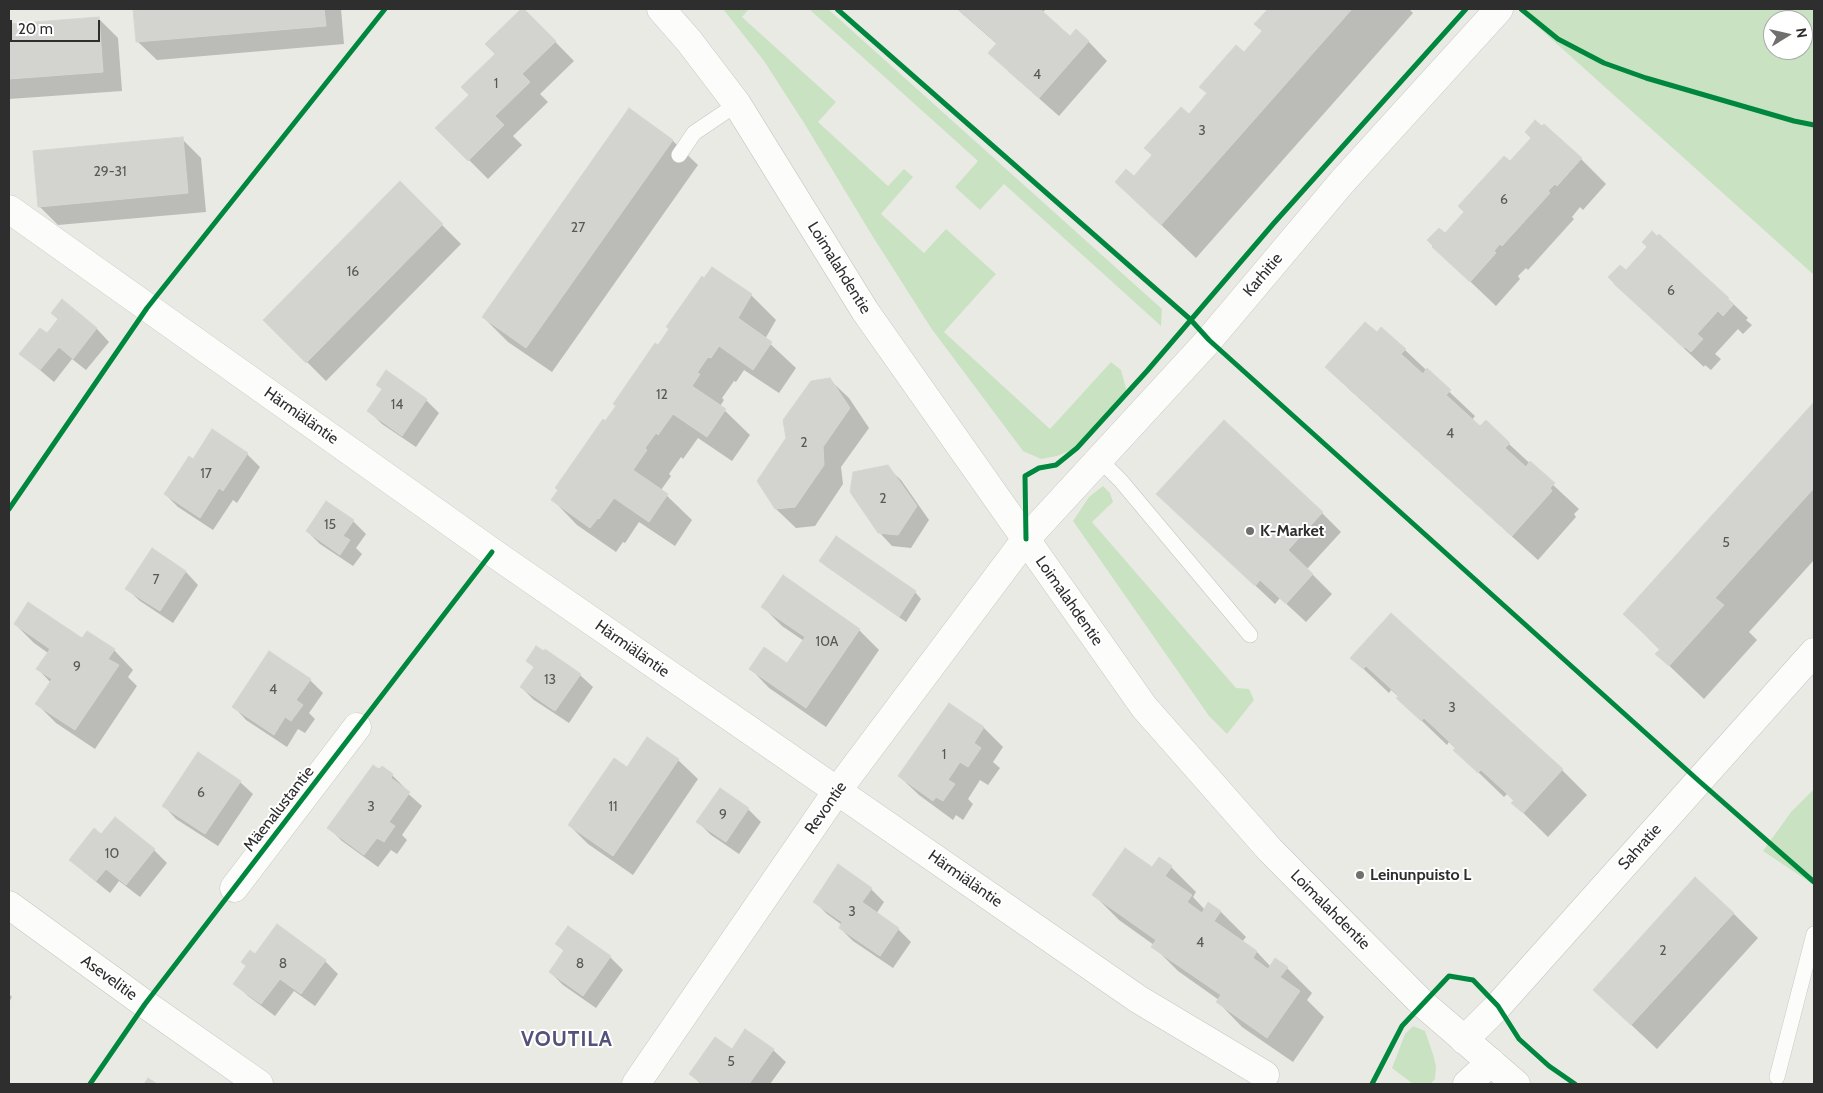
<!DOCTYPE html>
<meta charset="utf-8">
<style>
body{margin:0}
#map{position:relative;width:1823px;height:1093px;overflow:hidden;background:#eaeae5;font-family:Cabin,sans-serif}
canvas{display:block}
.frame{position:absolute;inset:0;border:10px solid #2e2e2e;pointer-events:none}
.north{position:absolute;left:1763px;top:10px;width:50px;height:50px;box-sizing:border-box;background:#fff;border:1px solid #ababab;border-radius:50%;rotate:81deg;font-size:14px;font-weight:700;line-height:20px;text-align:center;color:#2e2e2e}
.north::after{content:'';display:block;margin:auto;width:18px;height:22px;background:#70706e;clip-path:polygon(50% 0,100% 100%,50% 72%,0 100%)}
.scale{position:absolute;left:10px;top:20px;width:90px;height:22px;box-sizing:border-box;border:2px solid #2e2e2e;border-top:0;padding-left:6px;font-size:15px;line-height:18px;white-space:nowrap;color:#2e2e2e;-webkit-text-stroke:4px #fff;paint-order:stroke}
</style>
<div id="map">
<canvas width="1823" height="1093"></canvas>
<div class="frame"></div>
<div class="north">N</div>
<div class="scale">20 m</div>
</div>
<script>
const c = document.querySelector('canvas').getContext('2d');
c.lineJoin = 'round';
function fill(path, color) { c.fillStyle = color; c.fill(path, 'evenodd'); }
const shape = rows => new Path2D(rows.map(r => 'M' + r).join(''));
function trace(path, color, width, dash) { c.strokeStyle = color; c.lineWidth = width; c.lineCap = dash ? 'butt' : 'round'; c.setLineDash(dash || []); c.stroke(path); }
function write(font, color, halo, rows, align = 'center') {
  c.font = font + ' Cabin,sans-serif'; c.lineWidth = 4; c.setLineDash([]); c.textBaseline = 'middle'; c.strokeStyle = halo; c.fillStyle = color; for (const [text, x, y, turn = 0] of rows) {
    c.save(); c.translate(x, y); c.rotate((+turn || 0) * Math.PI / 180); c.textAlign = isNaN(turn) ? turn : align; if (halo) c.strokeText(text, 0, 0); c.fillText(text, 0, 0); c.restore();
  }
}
fill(shape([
 [723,9,749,9,742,17,836,102,818,122,888,186,904,169,913,177,881,214,924,253,946,229,996,274,944,332,1050,429,1111,362,1121,370,1127,392,1077,448,1057,456,1041,459,1023,451,931,328,873,237,804,123,764,61],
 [809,9,828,9,1162,309,1161,326,1004,184,980,210,955,187,978,161],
 [1517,9,1814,9,1814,275,1518,9],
 [1773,20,1803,20,1803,50,1773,50],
 [1103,486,1110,493,1113,502,1092,522,1236,688,1249,689,1254,700,1227,734,1209,716,1073,521,1089,497],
 [1814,789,1814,885,1763,851,1791,812],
 [1413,1026,1425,1031,1433,1054,1436,1066,1435,1079,1430,1084,1413,1084,1392,1068,1405,1034]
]), '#c9e3c2');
fill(shape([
 [135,9,341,9,344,44,157,60,137,41],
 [523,9,574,61,540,94,548,102,513,136,522,145,488,179,437,128,471,95,496,54,487,44],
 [957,9,1046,9,1042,13,1070,37,1088,41,1107,61,1059,116,1009,72,997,44],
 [1270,9,1409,9,1413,13,1196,258,1116,182,1134,177,1244,54,1263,32,1256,24],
 [99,19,118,38,122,91,9,99,9,25],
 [629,110,673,141,698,165,552,372,508,342,483,317],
 [182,139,201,158,206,212,58,225,39,206],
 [1581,159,1606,184,1583,210,1580,207,1572,217,1574,219,1528,270,1526,268,1518,276,1520,279,1496,306,1434,247,1510,163],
 [400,183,461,244,326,381,265,320],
 [1626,272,1728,299,1748,318,1746,320,1752,325,1743,334,1738,329,1715,354,1721,359,1711,370,1705,365,1704,367,1615,284],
 [751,295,776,320,765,339,796,368,779,393,744,370,736,382,734,381,722,398,724,400,720,406,750,435,732,461,698,438,683,459,681,457,669,474,671,476,661,490,692,520,675,546,639,522,625,543,623,542,616,552,577,525,553,500,658,347],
 [62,301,97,329,109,342,86,370,72,359,54,382,21,354,47,335,59,320],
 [1377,334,1405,350,1475,416,1472,420,1480,428,1509,444,1579,509,1574,514,1576,517,1538,560,1351,391,1326,367],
 [829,379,849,398,869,428,841,467,843,484,815,526,796,528,776,509],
 [378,385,426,400,439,413,416,447,382,424,369,411,383,390],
 [1814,404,1814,560,1749,632,1757,640,1704,699,1657,654,1660,650,1624,614],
 [247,454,260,467,237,503,233,500,213,530,178,507,165,494,193,461],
 [887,467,901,480,929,520,911,548,892,546,879,532],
 [1158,494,1322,513,1341,532,1307,569,1332,594,1306,622,1280,598,1275,604],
 [353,521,366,534,356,548,362,554,353,566,320,544,307,531],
 [837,537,915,592,921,599,906,622,827,567,820,560],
 [186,572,198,585,173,623,140,601,127,589],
 [783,577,859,630,879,650,826,727,769,688,750,668,787,664,804,641,782,626,763,607],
 [15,624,82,639,114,650,133,670,128,677,137,686,95,749,56,723,37,704,51,683,38,669,48,653,34,643],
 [1352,658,1562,770,1587,795,1548,837,1513,803,1514,801,1507,794,1504,797,1455,750,1456,749,1449,742,1447,745,1398,698,1399,697,1391,690,1389,693],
 [527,661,580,675,593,687,569,723,534,700,521,687,535,668],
 [310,680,323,693,309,713,315,719,305,733,298,729,287,747,246,720,234,707],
 [949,704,984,728,1003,747,993,762,1000,768,988,785,980,780,968,799,973,804,963,820,956,815,953,820,919,795,899,776],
 [648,739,678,760,698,779,633,875,588,844,569,825,627,769],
 [392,775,405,788,404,790,422,806,402,835,407,840,397,854,391,850,378,867,342,841,329,828],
 [240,782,253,794,218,846,176,819,164,806],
 [720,790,748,809,761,822,739,854,711,835,698,822],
 [115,819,154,850,167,863,140,897,119,881,110,893,84,872,71,859,102,836],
 [1159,859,1171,867,1196,892,1193,897,1205,910,1209,904,1221,912,1246,937,1242,942,1257,952,1271,967,1287,968,1312,993,1307,1000,1324,1017,1293,1062,1242,1027,1218,1002,1219,1000,1178,971,1153,946,1154,945,1119,920,1094,895,1152,869],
 [871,889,884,902,876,914,898,929,911,942,893,968,853,941,840,928,842,925,827,914,814,901],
 [1733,913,1758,938,1657,1049,1594,990],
 [277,926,325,961,338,974,315,1006,294,991,275,1016,248,996,235,983],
 [557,944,610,957,623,970,596,1008,563,985,550,972,564,951],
 [9,994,12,997,9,1002],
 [773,1050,786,1062,770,1084,701,1084,690,1074,732,1051]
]), '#0003');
const building = shape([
 [133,9,324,9,326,26,136,42,133,9],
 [521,9,524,9,556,41,522,74,530,82,495,116,504,125,468,161,435,128,469,95,461,87,495,54,485,44,521,9],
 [958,9,1040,9,1070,36,1076,29,1089,41,1039,98,988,53,997,43,958,9],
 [1268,9,1352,9,1161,225,1115,182,1126,169,1134,176,1152,155,1144,148,1181,107,1189,114,1207,93,1199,87,1236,45,1244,52,1262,31,1254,24,1268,9],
 [99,17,103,72,9,79,9,24,99,17],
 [629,108,673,140,526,348,482,317,629,108],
 [1535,120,1542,126,1544,124,1582,158,1557,186,1555,184,1548,191,1550,193,1502,246,1500,244,1494,251,1496,253,1470,282,1432,247,1433,246,1427,240,1439,228,1445,233,1464,212,1458,206,1504,156,1510,161,1531,138,1525,132,1535,120],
 [183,137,188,193,38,207,33,151,183,137],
 [400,181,443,224,306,363,263,320,400,181],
 [1652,231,1657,236,1659,234,1729,298,1728,300,1733,305,1723,316,1718,311,1697,334,1703,339,1691,352,1685,347,1684,348,1614,284,1614,283,1608,277,1620,265,1626,270,1647,247,1642,242,1652,231],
 [712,267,752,294,738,318,772,342,753,370,719,346,711,358,708,357,697,373,700,374,692,386,726,409,707,437,673,414,658,435,656,433,645,448,647,450,633,470,668,494,649,522,614,498,599,519,598,518,590,528,551,500,558,490,555,488,603,419,605,421,616,406,613,404,655,343,658,345,669,329,666,327,702,276,704,278,712,267],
 [62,299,97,328,73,359,59,347,40,370,19,354,40,328,47,333,58,319,51,313,62,299],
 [1365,322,1377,332,1381,327,1406,349,1401,354,1423,374,1427,368,1451,390,1446,395,1480,426,1486,420,1510,443,1505,448,1526,467,1530,461,1555,483,1550,488,1552,491,1512,536,1325,367,1365,322],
 [386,370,427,399,402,436,367,411,382,389,376,385,386,370],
 [830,378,850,408,823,447,824,465,795,507,775,509,757,481,786,438,783,420,811,381,830,378],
 [1814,402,1814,488,1715,598,1724,605,1669,666,1655,654,1660,649,1623,614,1814,402],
 [1224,420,1323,512,1288,550,1313,574,1286,604,1260,580,1255,586,1156,494,1224,420],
 [212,429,248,453,223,491,219,488,200,518,164,494,189,456,193,459,212,429],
 [888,465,917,506,898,535,878,533,850,492,853,472,888,465],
 [326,501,354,520,343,536,350,540,340,555,306,531,326,501],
 [836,536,916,591,899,617,819,561,836,536],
 [152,548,186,571,160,611,125,589,152,548],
 [783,575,860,629,806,708,749,669,764,647,787,663,805,637,761,607,783,575],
 [28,602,82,638,87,631,115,649,108,659,119,665,75,730,35,704,52,679,36,669,50,649,14,624,28,602],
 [1391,613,1563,769,1523,813,1511,803,1514,800,1481,770,1478,773,1453,750,1456,748,1424,718,1421,721,1396,698,1399,696,1366,666,1363,669,1350,658,1391,613],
 [536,646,544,651,545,649,581,674,555,711,520,687,534,667,526,661,536,646],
 [269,651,311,679,296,700,303,705,291,721,285,717,274,735,232,707,269,651],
 [949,703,984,727,974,743,981,748,968,767,960,762,948,780,955,784,943,801,936,797,933,801,898,776,949,703],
 [647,737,679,759,613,856,568,825,614,758,627,767,647,737],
 [198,752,241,781,205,834,162,806,198,752],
 [373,765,379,769,382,766,393,774,391,778,410,792,389,822,395,826,384,842,377,838,364,855,327,828,373,765],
 [720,788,749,808,726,842,696,822,720,788],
 [115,817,155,849,126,885,106,869,96,881,69,860,94,828,101,834,115,817],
 [1125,848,1152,867,1159,857,1172,866,1165,876,1192,895,1187,902,1202,913,1208,902,1221,911,1214,921,1257,951,1253,958,1268,969,1275,958,1288,967,1280,977,1300,991,1267,1038,1216,1002,1221,995,1151,947,1156,940,1092,895,1125,848],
 [838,864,872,888,862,902,899,928,880,956,839,928,842,922,813,902,838,864],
 [1695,877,1734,913,1631,1025,1593,990,1695,877],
 [277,924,326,960,301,994,280,979,261,1004,233,984,246,966,241,962,250,950,255,954,277,924],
 [568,926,611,956,583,996,549,972,564,950,555,944,568,926],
 [745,1029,774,1049,749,1084,703,1084,689,1074,715,1037,732,1049,745,1029],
 [148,1078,157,1084,144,1084,148,1078]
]);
fill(building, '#d3d3d0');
trace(building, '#d6d5d1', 1);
const service = shape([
 [679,155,694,133,737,104],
 [1100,460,1121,481,1250,635],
 [1777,1077,1814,934]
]);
const minor = shape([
 [9,209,492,552,1138,999,1265,1075],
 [234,888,357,727],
 [9,905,145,1004,259,1084],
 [1464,1040,1498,1006,1814,652],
 [636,1084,837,791,1026,539,1209,340,1342,182,1499,9],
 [1467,1084,1491,1062]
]);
const tertiary = shape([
 [661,9,689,41,737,104,865,311,1144,707,1270,850,1422,1003,1516,1084]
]);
trace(service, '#c5c5c4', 16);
trace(minor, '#c5c5c4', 29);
trace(tertiary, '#c5c5c4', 29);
trace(service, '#fcfcfb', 15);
trace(minor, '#fcfcfb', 28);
trace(tertiary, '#fcfcfb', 28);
trace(shape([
 [837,9,1190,319,1209,340,1699,781,1814,882],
 [1521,9,1558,39,1604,63,1646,78,1794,121,1814,125],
 [9,509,147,308,385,9],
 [1026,539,1025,476,1039,468,1056,465,1077,448,1147,371,1274,223,1466,9],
 [90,1084,145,1004,492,552],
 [1372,1084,1402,1026,1449,976,1473,980,1498,1006,1519,1039,1549,1066,1575,1084]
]), '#00873e', 5);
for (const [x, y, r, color] of [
 [1250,531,5,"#70706e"],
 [1360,875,5,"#70706e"]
]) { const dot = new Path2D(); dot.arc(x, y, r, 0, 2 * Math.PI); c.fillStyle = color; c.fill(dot); trace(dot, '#fff', 2); }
write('14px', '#585857', null, [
 ["4",1037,75],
 ["1",496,84],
 ["3",1202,131],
 ["29-31",110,172],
 ["6",1504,200],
 ["27",578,228],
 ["16",353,272],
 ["6",1671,291],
 ["12",662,395],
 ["14",397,405],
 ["4",1450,434],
 ["2",804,443],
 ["17",206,474],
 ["2",883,499],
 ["15",330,525],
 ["5",1726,543],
 ["7",156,580],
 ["10A",827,642],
 ["9",77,667],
 ["13",550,680],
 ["4",273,690],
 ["3",1452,708],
 ["1",944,755],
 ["6",201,793],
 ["3",371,807],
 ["11",613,807],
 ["9",723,815],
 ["10",112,854],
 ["3",852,912],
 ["4",1200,943],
 ["2",1663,951],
 ["8",283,964],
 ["8",580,964],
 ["5",731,1062]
]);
write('16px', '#2e2e2e', '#fff', [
 ["Loimalahdentie",839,268,58],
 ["Karhitie",1263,275,-50],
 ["Härmiäläntie",301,416,35],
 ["Loimalahdentie",1069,601,55],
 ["Härmiäläntie",632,649,35],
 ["Revontie",826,808,-55],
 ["Mäenalustantie",279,809,-52],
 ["Sahratie",1640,847,-48],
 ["Härmiäläntie",965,879,35],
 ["Loimalahdentie",1330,910,45],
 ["Asevelitie",109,978,36]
]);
write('bold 16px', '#2e2e2e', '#fff', [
 ["K-Market",1260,531],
 ["Leinunpuisto L",1370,875]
], 'left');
c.letterSpacing = '1px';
write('bold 21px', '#53527a', '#fff', [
 ["VOUTILA",567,1040]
]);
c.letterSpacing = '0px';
</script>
